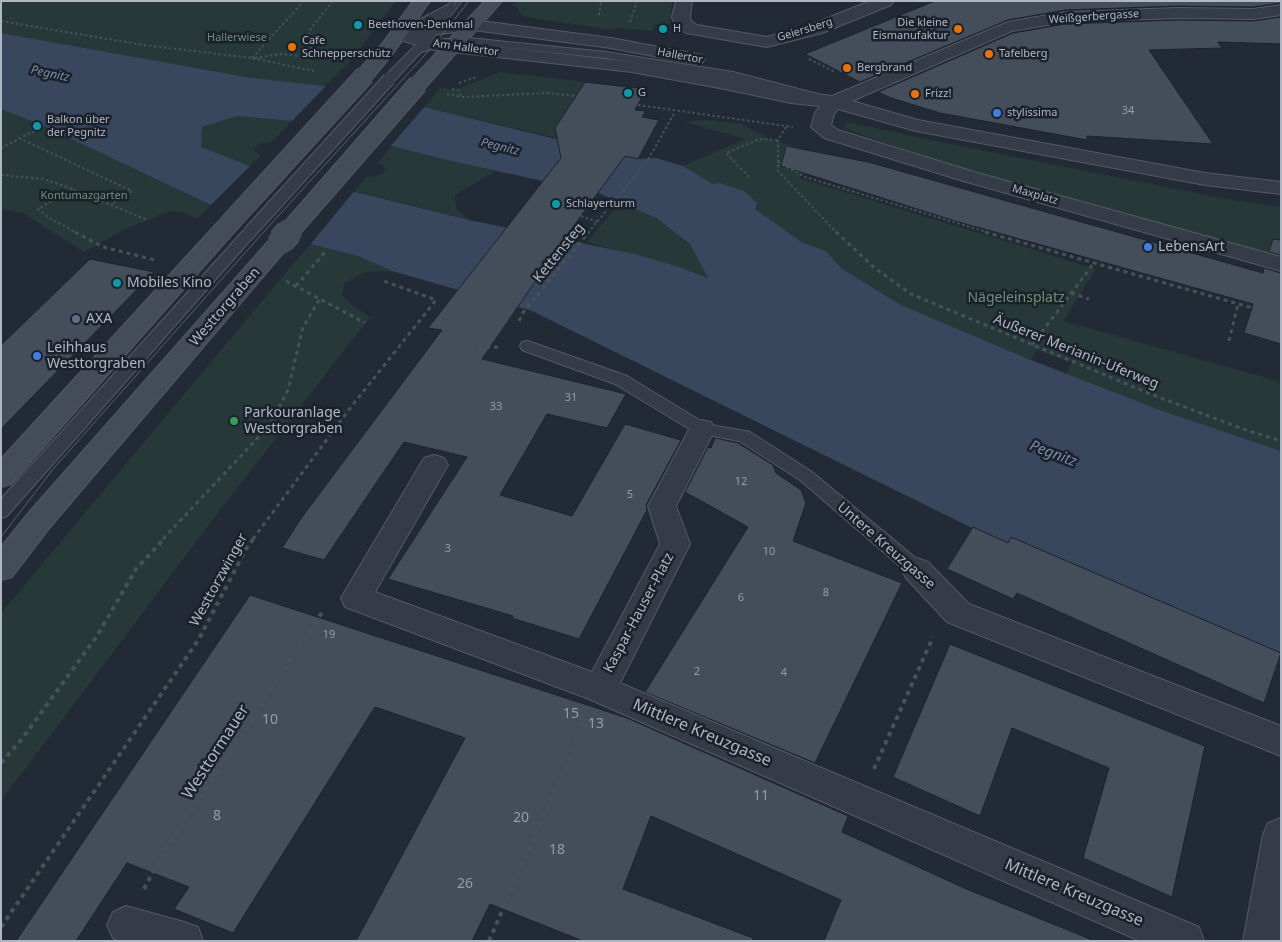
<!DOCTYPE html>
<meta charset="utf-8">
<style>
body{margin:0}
#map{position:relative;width:1282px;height:942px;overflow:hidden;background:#222a36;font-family:"Noto Sans",sans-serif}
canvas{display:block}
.frame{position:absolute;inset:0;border:2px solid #b0b7c3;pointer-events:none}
</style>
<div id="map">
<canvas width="1282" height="942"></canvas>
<div class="frame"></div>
</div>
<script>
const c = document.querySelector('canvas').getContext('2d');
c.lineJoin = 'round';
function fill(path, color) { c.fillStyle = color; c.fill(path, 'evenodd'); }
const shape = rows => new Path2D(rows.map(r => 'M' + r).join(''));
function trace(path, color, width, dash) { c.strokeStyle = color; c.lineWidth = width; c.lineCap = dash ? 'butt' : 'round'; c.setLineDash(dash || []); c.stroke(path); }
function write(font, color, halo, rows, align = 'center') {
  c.font = font + ' "Noto Sans",sans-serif'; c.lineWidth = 5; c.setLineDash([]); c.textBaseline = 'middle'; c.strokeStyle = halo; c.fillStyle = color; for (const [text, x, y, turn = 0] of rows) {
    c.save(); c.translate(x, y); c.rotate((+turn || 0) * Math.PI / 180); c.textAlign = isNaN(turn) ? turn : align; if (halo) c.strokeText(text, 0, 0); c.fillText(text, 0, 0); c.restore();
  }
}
fill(shape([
 [1,1,396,1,353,58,325,86,252,78,1,33],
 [515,1,672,1,670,24,654,24,653,31,617,28,613,30,538,19,523,16,518,12,519,8,512,5],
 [501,72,585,82,555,128,557,138,424,107,440,88,454,90],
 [1,109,44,126,211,205,198,218,180,212,170,211,127,228,84,252,23,213,1,209],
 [237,116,292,121,272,142,259,144,254,148,255,152,261,155,250,166,200,147,202,126],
 [706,120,742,124,771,140,818,153,799,178,1096,269,1063,321,1281,382,1281,451,1160,410,1066,374,1072,363,1037,350,1031,360,901,305,841,268,826,251,803,243,755,209,757,203,713,184,683,166,745,139,685,122],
 [848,122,940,142,1225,199,1281,207,1281,257,969,172,843,128],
 [391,146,451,161,496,171,455,195,456,208,469,220,354,191,366,177,378,176,383,173,385,169,383,165,377,164],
 [621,202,656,218,690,244,709,279,676,266,587,242],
 [310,244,358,256,392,271,365,272,344,283,342,295,353,306,370,317,211,522,1,801,1,613]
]), '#273839');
fill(shape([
 [1,33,252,78,325,86,424,107,638,159,656,158,683,166,713,184,720,183,744,191,757,203,755,209,803,243,826,251,841,268,901,305,1031,360,1160,410,1281,451,1281,653,1011,537,1008,543,972,528,532,311,392,271,358,256,310,244,211,205,44,126,1,109],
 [237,116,292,121,451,161,598,193,656,218,690,244,708,278,676,266,635,254,469,220,250,166,201,147,202,127]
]), '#39475e');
fill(shape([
 [323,83,426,105,389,148,290,123,327,85],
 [252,164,356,189,309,246,209,207]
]), '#222a36');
const building = shape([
 [935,1,1281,1,1281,3,1253,7,1177,6,1065,10,1008,20,860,82,805,54,935,1],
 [1281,17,1281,44,1218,42,1222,48,1149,50,1213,144,1087,136,1087,140,940,113,891,98,878,92,1013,33,1065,24,1177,20,1253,21,1281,17],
 [585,82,646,89,635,110,646,111,642,117,659,120,638,159,625,156,567,235,482,359,626,394,607,428,547,414,500,495,572,516,625,424,681,440,646,505,647,510,579,639,512,618,513,616,388,579,467,457,404,442,324,560,282,548,302,517,442,330,428,328,561,158,555,128,585,82],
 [786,146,868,162,1263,273,1264,268,1281,273,1281,344,1244,333,1253,304,955,221,781,166,786,146],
 [1273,239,1281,240,1281,255,1269,252,1273,239],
 [90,259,154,272,1,429,1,345,90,259],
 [715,438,738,443,773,465,776,473,801,490,806,503,793,541,902,583,815,763,645,692,748,527,685,492,708,447,711,448,715,438],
 [973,527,1008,543,1011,537,1281,653,1264,703,1017,593,1013,599,947,569,973,527],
 [250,595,627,718,848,816,842,832,964,888,1090,939,1090,941,824,941,841,900,651,816,623,889,753,938,752,941,583,941,490,904,472,941,356,941,465,738,375,707,233,933,174,909,189,887,127,863,76,941,16,941,250,595],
 [950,644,1205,746,1172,897,1083,858,1109,768,1012,728,980,816,893,777,950,644]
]);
fill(building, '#444d5a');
trace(building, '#1d232d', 1);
const lane = shape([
 [451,1,462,1,429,43,444,39,469,38,606,52,733,72,818,94,820,97,814,101,732,79,606,58,469,44,445,45,421,52,393,82,385,82,383,79,385,76,413,48,437,19,403,36,395,36,393,34,395,32,448,5,451,1],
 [249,229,256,233,254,236,7,516,1,518,1,499,244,230,249,229],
 [528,341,627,376,706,424,750,432,812,472,924,565,926,570,924,575,917,577,910,575,800,480,739,441,696,433,615,384,522,350,520,346,522,342,528,341]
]);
const street = shape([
 [676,1,692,1,690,17,691,21,697,25,767,37,810,25,870,1,893,1,891,5,822,33,767,47,686,33,674,24,672,17,676,1],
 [1281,5,1281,15,1253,19,1177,18,1065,22,1012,31,852,101,918,120,1205,173,1281,182,1281,194,1205,185,916,131,838,109,834,114,831,125,838,130,974,172,1281,257,1281,271,960,180,824,138,811,127,815,113,820,106,791,103,725,89,632,72,434,50,393,38,390,34,393,30,399,29,405,30,412,27,473,20,611,38,696,54,702,55,705,59,702,63,696,64,611,48,473,30,423,36,436,40,632,62,725,77,791,91,832,96,1008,22,1065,12,1177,8,1253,9,1281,5],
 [702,420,711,422,715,429,676,506,690,544,620,683,1199,927,1204,941,1140,941,589,699,345,607,341,598,424,458,434,455,444,458,448,465,375,592,592,672,660,544,648,506,693,422,702,420],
 [917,558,928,562,969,604,1281,726,1281,756,947,622,906,578,902,570,906,562,917,558],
 [1281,818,1281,941,1243,941,1263,835,1268,823,1281,818],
 [126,906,184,922,198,927,203,941,119,941,113,938,107,925,113,912,126,906]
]);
const secondary = shape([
 [413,1,430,1,394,52,372,79,365,81,358,79,356,75,358,71,382,44,413,1],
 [485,1,502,1,425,88,418,90,411,88,409,84,411,80,485,1],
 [227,219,235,221,238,226,235,231,11,484,1,487,1,459,219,221,227,219],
 [281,234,289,236,292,241,289,246,51,526,12,577,1,580,1,547,31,510,273,236,281,234]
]);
trace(lane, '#535a64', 2);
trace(street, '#535a64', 2);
trace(secondary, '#535a64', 2);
trace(shape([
 [333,1,309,31,311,48,345,52],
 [968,1,982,11],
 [599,15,601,1],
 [1,21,143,45,252,58,314,71],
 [630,22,637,1],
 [252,58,304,1],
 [255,58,280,54,338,60],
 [809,59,835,72],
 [459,83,477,77],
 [452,89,458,90,462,97],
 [447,94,462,97,548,93,576,96],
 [638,105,793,127],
 [786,127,778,140,778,171,837,233],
 [19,138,132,191,112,204],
 [1,148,44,126],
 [778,162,805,177,990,233],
 [1,175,43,179,73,189,147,220],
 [749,177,726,153,760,139,778,140],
 [73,189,38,209,49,218,77,233],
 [581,216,597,222],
 [588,233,649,158,675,112]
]), '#445356', 2, [2.5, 2.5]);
trace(shape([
 [75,232,103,247,155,260],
 [836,232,876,269,911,294,1153,395,1243,429,1281,441],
 [985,232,1281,316],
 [286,281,365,323],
 [296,286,325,252],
 [1071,293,1089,299],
 [519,321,524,311,589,232],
 [1229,341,1238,304],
 [1032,345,1094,263],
 [470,348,501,347],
 [163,539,269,426,288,390,303,327,319,300],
 [253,539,351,407,436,300,381,280]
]), '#445356', 3, [4, 4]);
trace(shape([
 [1,763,22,739,97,636,136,569,165,538],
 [874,769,933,637],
 [144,889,158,862,323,611],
 [1,927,199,639,246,549,254,538],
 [489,941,586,719]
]), '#445356', 4, [4.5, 4.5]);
fill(lane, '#363c47');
fill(street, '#363c47');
fill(secondary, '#444b59');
trace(shape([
 [454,5,457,1],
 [1,537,54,468,260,236,434,45,469,1]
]), '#58606d', 1);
const laneBridge = shape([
 [249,233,389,79]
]);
const secondaryBridgeFar1 = shape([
 [227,226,365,75],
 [288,233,418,84]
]);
const secondaryBridge = shape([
 [281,241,289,232]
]);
trace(laneBridge, '#535a64', 14, []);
trace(secondaryBridgeFar1, '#535a64', 21, []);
trace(secondaryBridge, '#535a64', 28, []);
trace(laneBridge, '#363c47', 12);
trace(secondaryBridgeFar1, '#444b59', 19);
trace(secondaryBridge, '#444b59', 26);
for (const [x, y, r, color] of [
 [358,25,5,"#0f9aa8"],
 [663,29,5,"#0f9aa8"],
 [958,29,5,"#e8710a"],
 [292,47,5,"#e8710a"],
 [989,54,5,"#e8710a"],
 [847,68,5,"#e8710a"],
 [628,93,5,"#0f9aa8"],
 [915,94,5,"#e8710a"],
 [997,113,5,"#3f7fe0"],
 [37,126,5,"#0f9aa8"],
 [556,204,5,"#0f9aa8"],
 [1148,247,5,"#3f7fe0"],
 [117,283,5,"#0f9aa8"],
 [76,319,5,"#5c6f8a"],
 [37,356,5,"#3f7fe0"],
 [234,421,5,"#2e9e5b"]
]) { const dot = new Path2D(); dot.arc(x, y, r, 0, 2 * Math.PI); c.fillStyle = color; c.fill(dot); trace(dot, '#1b212b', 2); }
write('11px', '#b0b7c3', '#1b212b', [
 ["Weißgerbergasse",1094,17,-4],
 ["Geiersberg",805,30,-17],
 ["Am Hallertor",466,48,8],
 ["Hallertor",680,56,11],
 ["Maxplatz",1035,195,16]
]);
write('11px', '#b0b7c3', '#1b212b', [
 ["Die kleine",948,23,"right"],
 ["Eismanufaktur",948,36,"right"],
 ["Beethoven-Denkmal",368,25],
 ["H",673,29],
 ["Cafe",302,41],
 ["Schnepperschütz",302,54],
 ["Tafelberg",999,54],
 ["Bergbrand",857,68],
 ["G",638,93],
 ["Frizz!",925,94],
 ["stylissima",1007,113],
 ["Balkon über",47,120],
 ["der Pegnitz",47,133],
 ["Schlayerturm",566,204]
], 'left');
write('11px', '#6a9175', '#1b212b', [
 ["Hallerwiese",237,38],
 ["Kontumazgarten",84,196]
]);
write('11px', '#959ca9', null, [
 ["34",1128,111],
 ["31",571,398],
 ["33",496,407],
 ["12",741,482],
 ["5",630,495],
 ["3",448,549],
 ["10",769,552],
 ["8",826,593],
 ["6",741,598],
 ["19",329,635],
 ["2",697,672],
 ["4",784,673]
]);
write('italic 12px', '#7b8ca9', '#1b212b', [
 ["Pegnitz",50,74,12],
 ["Pegnitz",500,147,14]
]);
write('14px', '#b0b7c3', '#1b212b', [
 ["LebensArt",1158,247],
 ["Mobiles Kino",127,283],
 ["AXA",86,319],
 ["Leihhaus",47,348],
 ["Westtorgraben",47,364],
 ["Parkouranlage",244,413],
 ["Westtorgraben",244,429]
], 'left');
write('14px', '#b0b7c3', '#1b212b', [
 ["Kettensteg",559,253,-51],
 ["Westtorgraben",225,307,-49],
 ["Äußerer Merianin-Uferweg",1076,352,22],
 ["Untere Kreuzgasse",886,546,41],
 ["Westtorzwinger",219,580,-61],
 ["Kaspar-Hauser-Platz",639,613,-62]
]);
write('14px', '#6a9175', '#1b212b', [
 ["Nägeleinsplatz",1016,298]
]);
write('14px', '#959ca9', null, [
 ["15",571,714],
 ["10",270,720],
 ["13",596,724],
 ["11",761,796],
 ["8",217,816],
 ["20",521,818],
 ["18",557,850],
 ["26",465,884]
]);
write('italic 15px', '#7b8ca9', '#1b212b', [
 ["Pegnitz",1053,454,21]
]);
write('16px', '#b0b7c3', '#1b212b', [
 ["Mittlere Kreuzgasse",702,733,23],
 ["Westtormauer",216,752,-57],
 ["Mittlere Kreuzgasse",1074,893,23]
]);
</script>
